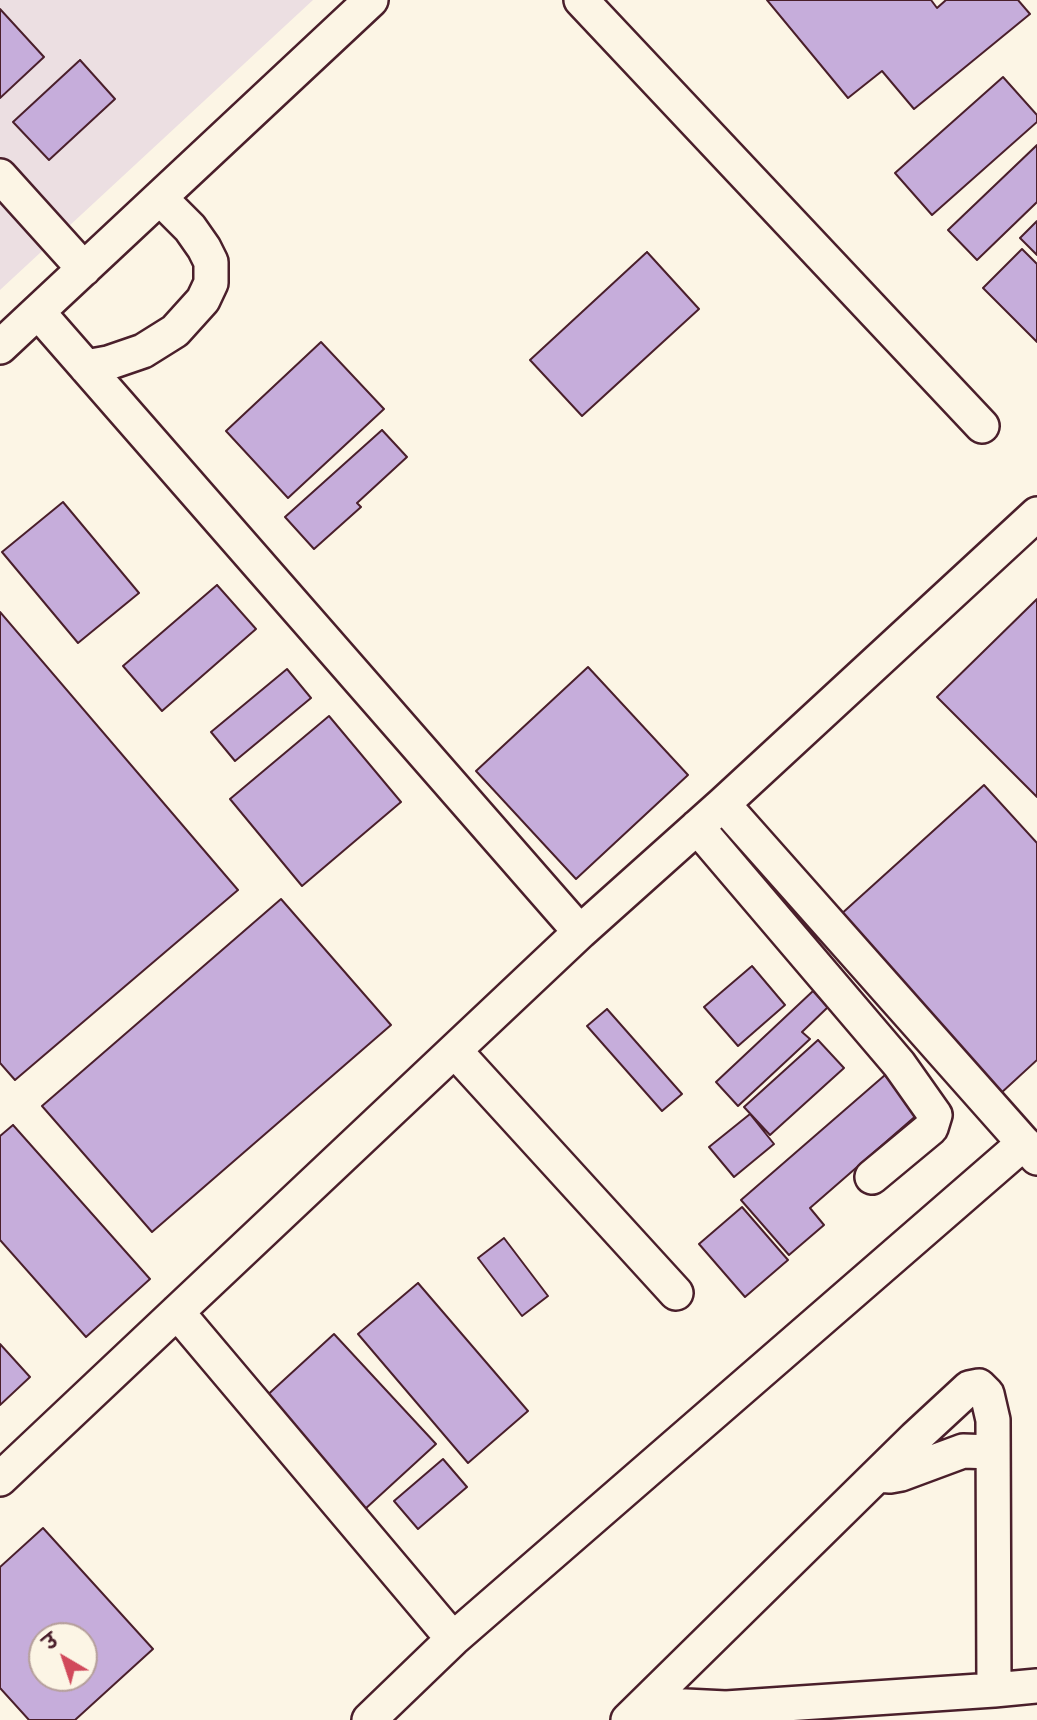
<!DOCTYPE html>
<meta charset="utf-8">
<style>
body{margin:0}
#map{position:relative;width:1037px;height:1720px;overflow:hidden;background:#fcf5e5;font-family:Sriracha,"Playpen Sans Deva",sans-serif}
canvas{display:block}
.north{position:absolute;left:28px;top:1622px;width:70px;height:70px;box-sizing:border-box;background:#fcf5e5;border:2px solid #b59f9b;border-radius:50%;rotate:321deg;font-size:19px;font-weight:700;line-height:28px;text-align:center;color:#4a1f2b}
.north::after{content:'';display:block;margin:auto;width:24px;height:32px;background:#d1495b;clip-path:polygon(50% 0,100% 100%,50% 72%,0 100%)}
</style>
<div id="map">
<canvas width="1037" height="1720"></canvas>
<div class="north">उ</div>
</div>
<script>
const c = document.querySelector('canvas').getContext('2d');
c.lineJoin = 'round';
function fill(path, color) { c.fillStyle = color; c.fill(path, 'evenodd'); }
const shape = rows => new Path2D(rows.map(r => 'M' + r).join(''));
function trace(path, color, width, dash) { c.strokeStyle = color; c.lineWidth = width; c.lineCap = dash ? 'butt' : 'round'; c.setLineDash(dash || []); c.stroke(path); }
fill(shape([
 [0,0,313,0,0,290]
]), '#ecdfe2');
const building = shape([
 [767,0,931,0,937,8,946,0,1018,0,1030,14,914,109,882,71,848,98,767,0],
 [0,9,44,57,0,98,0,9],
 [80,60,115,99,49,160,13,122,80,60],
 [1003,77,1037,115,1037,122,932,215,895,173,1003,77],
 [1037,145,1037,202,977,260,948,230,1037,145],
 [1037,221,1037,255,1020,238,1037,221],
 [1022,249,1037,264,1037,342,983,288,1022,249],
 [647,252,699,309,582,416,530,360,647,252],
 [321,342,384,409,288,498,226,431,321,342],
 [382,430,407,457,357,503,361,507,314,549,285,517,382,430],
 [63,502,139,593,78,643,2,552,63,502],
 [217,585,256,629,162,711,123,666,217,585],
 [1037,599,1037,797,937,697,1037,599],
 [0,612,238,890,15,1080,0,1063,0,612],
 [588,667,688,775,576,879,476,771,588,667],
 [287,669,311,698,235,761,211,732,287,669],
 [329,716,401,802,302,886,230,799,329,716],
 [984,785,1037,843,1037,1060,1000,1094,839,916,984,785],
 [281,899,391,1025,152,1232,42,1106,281,899],
 [752,966,785,1005,738,1046,704,1007,752,966],
 [813,991,828,1007,802,1032,810,1039,738,1106,716,1082,813,991],
 [607,1009,682,1094,662,1111,587,1026,607,1009],
 [818,1040,844,1068,770,1135,744,1107,818,1040],
 [885,1075,918,1114,810,1208,824,1225,789,1255,741,1200,885,1075],
 [750,1114,774,1144,734,1177,709,1147,750,1114],
 [13,1125,150,1279,86,1337,0,1240,0,1136,13,1125],
 [742,1207,788,1260,745,1297,699,1244,742,1207],
 [504,1238,548,1296,522,1316,478,1258,504,1238],
 [418,1283,528,1411,468,1463,358,1334,418,1283],
 [334,1334,436,1444,364,1510,262,1400,334,1334],
 [0,1344,30,1377,0,1405,0,1344],
 [443,1459,467,1487,418,1529,394,1501,443,1459],
 [43,1528,153,1649,75,1720,29,1720,0,1688,0,1567,43,1528],
 [42,1636,84,1636,84,1678,42,1678,42,1636]
]);
fill(building, '#c6addb');
trace(building, '#4a1f2b', 2);
const minor = shape([
 [581,0,982,426],
 [0,176,84,269],
 [38,312,580,932],
 [0,347,371,0],
 [86,367,108,363,143,351,175,331,203,300,211,283,211,262,204,248,190,228,160,198],
 [723,804,1037,1158],
 [697,827,899,1064,935,1115,931,1128,872,1177],
 [455,1051,676,1293],
 [177,1312,453,1639],
 [878,1475,890,1476,901,1474,963,1451,993,1452],
 [0,1479,580,932,723,804,1037,514],
 [645,1704,726,1708,994,1690],
 [369,1720,453,1639,1024,1143],
 [628,1720,915,1438,969,1388,979,1386,987,1394,993,1420,994,1690,1037,1686]
]);
trace(minor, '#4a1f2b', 38);
trace(minor, '#fcf5e5', 33);
</script>
